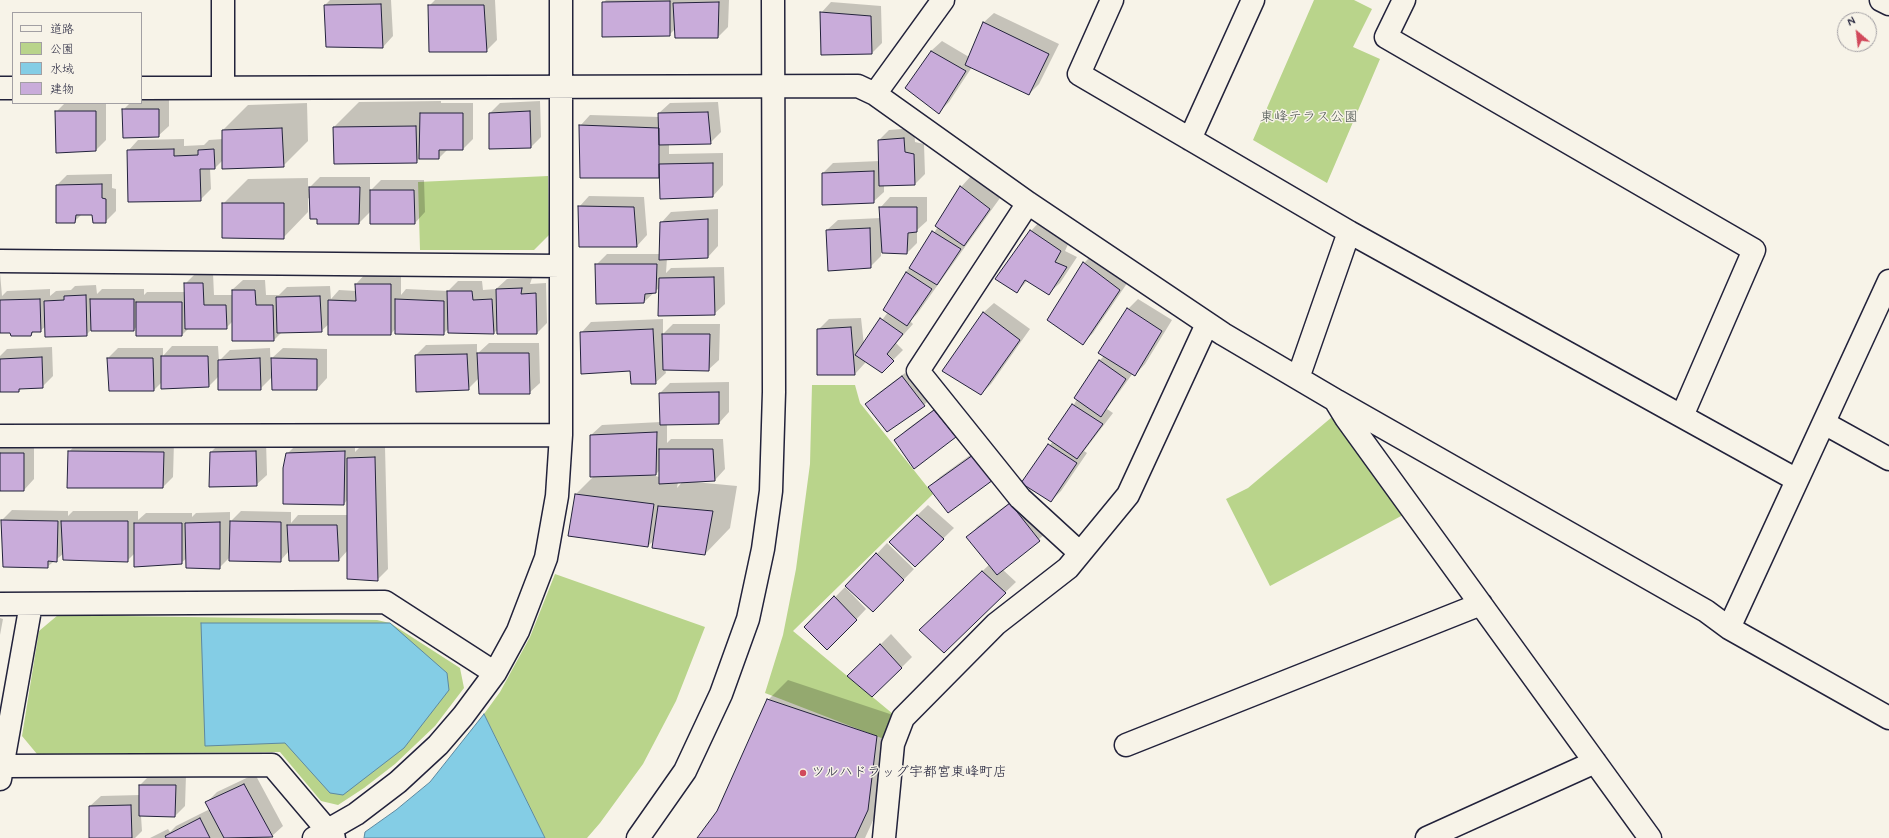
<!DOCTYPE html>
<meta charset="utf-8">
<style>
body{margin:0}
#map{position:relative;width:1889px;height:838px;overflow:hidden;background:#f7f3e8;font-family:Mynerve,"Klee One",sans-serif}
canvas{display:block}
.legend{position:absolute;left:12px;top:12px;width:130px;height:92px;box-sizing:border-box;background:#f7f3e8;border:1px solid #a29fa3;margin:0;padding:5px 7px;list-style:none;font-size:12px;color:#22223b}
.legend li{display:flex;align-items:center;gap:8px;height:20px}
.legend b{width:20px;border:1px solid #a29fa3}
.north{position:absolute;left:1837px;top:12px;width:40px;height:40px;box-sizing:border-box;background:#f7f3e8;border:1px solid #a29fa3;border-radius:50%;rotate:332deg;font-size:11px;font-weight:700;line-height:16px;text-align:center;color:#22223b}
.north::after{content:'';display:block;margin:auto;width:14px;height:18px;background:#d1495b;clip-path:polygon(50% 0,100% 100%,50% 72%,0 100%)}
</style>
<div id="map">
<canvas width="1889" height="838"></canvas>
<ul class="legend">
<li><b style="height:5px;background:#f7f3e8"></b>道路</li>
<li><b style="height:11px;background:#b9d48b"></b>公園</li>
<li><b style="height:11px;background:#84cde5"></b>水域</li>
<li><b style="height:11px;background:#c9acda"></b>建物</li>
</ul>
<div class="north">N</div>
</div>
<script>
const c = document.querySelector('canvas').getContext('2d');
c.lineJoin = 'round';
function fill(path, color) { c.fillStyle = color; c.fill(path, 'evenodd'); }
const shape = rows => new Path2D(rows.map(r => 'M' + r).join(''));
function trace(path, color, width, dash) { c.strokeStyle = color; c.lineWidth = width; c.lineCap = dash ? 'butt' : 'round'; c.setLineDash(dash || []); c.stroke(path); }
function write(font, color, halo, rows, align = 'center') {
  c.font = font + ' Mynerve,"Klee One",sans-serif'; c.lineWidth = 3; c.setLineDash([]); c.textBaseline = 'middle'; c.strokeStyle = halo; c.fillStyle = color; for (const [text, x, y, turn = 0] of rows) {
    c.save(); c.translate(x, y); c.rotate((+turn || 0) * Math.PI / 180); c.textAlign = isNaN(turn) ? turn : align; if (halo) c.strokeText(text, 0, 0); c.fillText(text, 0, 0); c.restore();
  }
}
fill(shape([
 [1314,0,1354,0,1372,9,1353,47,1380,59,1327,183,1253,140],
 [548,176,549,235,534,250,420,250,418,182],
 [812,385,855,385,860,403,933,494,793,631,893,714,884,739,765,693,783,635,796,569,810,464],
 [1332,417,1403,515,1270,586,1226,499,1248,488],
 [555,574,705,627,676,701,643,764,600,823,587,838,545,838,484,714,500,692,530,637],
 [58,615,377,620,390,623,460,668,464,688,435,726,395,764,364,788,338,805,321,801,280,752,37,754,22,736,39,631]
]), '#b9d48b');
const water = shape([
 [201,623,390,623,447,673,449,690,404,748,343,795,330,793,285,743,205,746,201,623],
 [484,714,545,838,364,838,365,832,396,810,430,782,484,714]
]);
fill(water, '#84cde5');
trace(water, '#5d89a1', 1);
fill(shape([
 [330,0,391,0,393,36,383,47,327,46,325,5],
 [435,0,495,0,497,40,486,51,429,6],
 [606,0,729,0,728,27,718,37,675,29,669,35,603,3],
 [831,2,881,6,882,43,872,53,821,13],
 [994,13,1059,44,1039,84,1029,94,972,67,949,102,939,112,931,51,942,41,969,57,983,23],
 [141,99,169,99,169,126,158,136,123,110,130,103,141,103],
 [441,101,441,103,473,103,473,139,463,149,448,149,439,158,421,158,416,162,334,127,359,102],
 [540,101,541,137,531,147,490,113,500,103],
 [718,102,721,132,710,143,669,144,669,154,723,153,723,185,713,196,660,177,581,177,580,126,590,115,660,117,659,113,670,103],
 [65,103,106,103,106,140,96,150,56,112],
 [307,103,308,141,283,166,223,160,215,168,210,168,211,189,200,200,128,151,138,140,184,139,184,146,204,145,209,140,223,139,223,130,248,105],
 [914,128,915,142,924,144,925,174,915,184,884,185,884,192,873,202,823,173,833,163,880,161,879,140,889,130],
 [112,174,112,188,116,189,116,211,105,222,93,214,82,214,74,222,57,185,67,175],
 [971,176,1000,198,917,314,910,321,913,324,896,343,903,350,882,371,865,360,865,363,855,374,818,374,818,330,829,319,861,318,864,345,888,312,884,310,906,272,938,227,961,187],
 [320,177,370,177,370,191,381,180,424,180,425,212,415,223,371,211,359,223,308,198,308,212,283,238,223,204,248,179,308,178,308,189],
 [589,196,644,197,647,235,637,246,579,207],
 [890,197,927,197,927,221,917,230,917,243,907,253,881,252,881,256,870,267,827,230,838,220,881,218,880,208],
 [718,209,718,246,708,257,667,258,666,273,671,268,724,267,725,304,714,314,660,287,644,302,596,265,607,254,660,254,661,223,671,212],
 [1041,220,1070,240,1065,251,1077,257,1060,283,1049,293,1027,281,1017,292,1031,231],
 [1094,253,1130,279,1093,333,1083,343,1084,263],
 [0,273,2,296,7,291,50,289,50,296,56,291,71,290,75,286,96,285,97,294,102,289,144,289,144,295,147,292,185,292,185,284,196,273,213,273,214,295,233,295,232,290,243,280,265,280,266,295,279,295,287,287,330,286,331,299,339,290,356,291,356,284,366,273,401,274,401,295,406,289,448,291,458,281,482,281,483,290,496,289,507,279,532,278,530,284,546,283,547,323,537,333,498,329,494,333,449,328,443,334,396,328,391,334,329,324,321,331,282,332,274,340,233,321,226,328,189,328,182,335,137,326,134,330,91,330,86,335,46,326,40,331,34,331,31,335,0,332],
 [1138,299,1172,320,1145,364,1135,375,1133,373,1107,409,1113,413,1084,451,1087,453,1061,491,1051,501,1022,482,1053,441,1099,361,1104,356,1128,309],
 [994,303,1030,329,991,384,981,394,983,313],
 [663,319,663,334,673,324,720,324,719,360,708,370,665,369,666,373,655,383,581,333,591,322],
 [489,343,539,343,540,383,529,393,479,378,468,389,416,355,426,345,477,344,477,354],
 [172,346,218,346,219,361,230,350,270,348,271,378,260,389,219,376,209,386,162,382,154,390,108,358,118,348,163,348,163,356],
 [52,347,53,376,42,387,22,388,19,391,0,391,0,356,7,349],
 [283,348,327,349,327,378,317,389,273,389,272,358],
 [913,367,934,395,924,405,867,404,877,394],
 [729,382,729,412,719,423,667,424,667,443,671,439,723,439,725,469,715,480,695,482,737,486,730,528,705,554,654,540,648,546,576,494,594,476,591,435,602,425,661,422,660,393,670,383],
 [660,470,660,477,650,475,656,474],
 [683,481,677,488,678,482],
 [945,401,965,426,955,436,896,441,906,430],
 [79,441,174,442,173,477,163,487,69,452],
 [266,441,267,475,256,485,211,452,221,442],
 [355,441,355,452,359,448,385,447,388,569,378,579,348,550,339,560,290,560,289,551,280,561,230,557,219,568,187,558,181,563,135,553,127,561,63,554,47,567,2,520,12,510,68,511,68,516,73,511,138,511,138,520,146,513,192,513,192,517,196,513,230,512,230,522,241,511,291,512,291,523,298,515,348,515,348,499,344,504,287,454,298,443],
 [0,443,34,443,34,479,24,490,0,490],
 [984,445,1002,469,929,487,940,477],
 [1021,494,1050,530,1002,569,1016,582,944,651,931,619,990,564,968,537,978,526],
 [928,505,954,528,915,566,900,532],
 [887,543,914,569,873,611,847,586],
 [845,587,866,609,838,639,806,627],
 [0,618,3,619,0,635],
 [891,634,912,657,901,668,859,666],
 [788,680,896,716,887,790,865,838,698,838,717,811,768,700],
 [255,774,283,826,272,836,269,838,150,838,168,829,170,832,176,826,210,809,207,802,217,792],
 [150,775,186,775,185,806,175,816,141,816,142,831,135,838,90,838,90,806,101,796,140,795,140,785]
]), '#0003');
const building = shape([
 [670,1,670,36,602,37,602,2,670,1],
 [719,2,718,38,675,38,673,3,719,2],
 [381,4,383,48,326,47,324,5,381,4],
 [428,5,484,5,487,52,429,52,428,5],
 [820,12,871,16,872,54,821,55,820,12],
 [983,22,1049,54,1029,95,965,65,983,22],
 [931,51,966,71,939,114,905,88,931,51],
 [122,109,159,109,159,137,123,138,122,109],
 [55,111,96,111,96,151,56,153,55,111],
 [530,111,531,148,489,149,489,113,530,111],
 [708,112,711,144,659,145,658,113,708,112],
 [420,113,463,113,463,150,439,150,439,159,419,159,420,113],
 [579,125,659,128,659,178,580,178,579,125],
 [416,126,417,163,334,164,333,127,416,126],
 [282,128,284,167,222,169,222,130,282,128],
 [904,138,905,152,914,154,915,185,879,186,878,140,904,138],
 [174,149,174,156,198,155,198,150,214,149,215,169,200,169,201,201,128,202,127,150,174,149],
 [713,163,713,197,660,199,659,164,713,163],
 [874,171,874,203,822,205,822,173,874,171],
 [102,184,102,198,106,199,106,223,93,223,92,215,76,215,75,223,56,223,56,185,102,184],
 [960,186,990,209,964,246,935,226,960,186],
 [309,187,360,187,359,224,317,224,317,219,310,219,309,187],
 [370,190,414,190,415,224,370,224,370,190],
 [222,203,284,203,284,239,222,238,222,203],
 [578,206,634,207,637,247,579,247,578,206],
 [879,207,917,207,917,232,908,233,907,254,882,253,879,207],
 [708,219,708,258,659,260,660,222,708,219],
 [870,228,871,268,828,271,826,230,870,228],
 [1030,230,1061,251,1055,262,1067,267,1049,295,1025,280,1017,293,995,279,1030,230],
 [932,231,961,249,937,285,909,268,932,231],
 [1083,262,1120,290,1083,345,1047,320,1083,262],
 [595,264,657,264,656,293,645,294,644,303,596,304,595,264],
 [906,272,932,289,907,326,883,310,906,272],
 [714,277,715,315,658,316,659,278,714,277],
 [184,283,203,283,204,305,226,305,227,329,185,329,184,283],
 [355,284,391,284,391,335,328,335,328,300,356,301,355,284],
 [522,288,521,294,536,293,537,334,497,334,496,289,522,288],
 [232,290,255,290,256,305,273,305,274,341,232,341,232,290],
 [447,291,472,291,473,300,492,299,494,334,448,333,447,291],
 [86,295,87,336,45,337,44,301,64,300,64,296,86,295],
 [320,296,322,332,277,333,276,297,320,296],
 [40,299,41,332,32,332,31,336,11,336,10,333,0,333,0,300,40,299],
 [90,299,134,299,134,331,91,331,90,299],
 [395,299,444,301,444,335,395,334,395,299],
 [136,302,182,302,182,336,136,336,136,302],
 [1127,308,1162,331,1135,376,1098,353,1127,308],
 [983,312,1020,340,981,395,942,371,983,312],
 [880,318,903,334,887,354,894,361,882,373,855,355,880,318],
 [851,327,855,375,817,375,817,329,851,327],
 [653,329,656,384,631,384,630,371,581,374,580,332,653,329],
 [662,334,710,334,709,371,663,370,662,334],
 [477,353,529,353,530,394,479,394,477,353],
 [467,354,469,390,416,392,415,355,467,354],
 [161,356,208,356,209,387,161,389,161,356],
 [42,357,43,388,19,389,19,392,0,392,0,359,42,357],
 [107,358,153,358,154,391,109,391,107,358],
 [260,358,261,390,218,390,218,360,260,358],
 [271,358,317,359,317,390,272,390,271,358],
 [1099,360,1126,379,1101,417,1074,398,1099,360],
 [902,376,925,406,887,432,865,404,902,376],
 [719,392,719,424,660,425,659,393,719,392],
 [1072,404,1103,424,1077,459,1048,439,1072,404],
 [934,410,956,437,914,469,894,440,934,410],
 [657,432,656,475,590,477,590,435,657,432],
 [1048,444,1077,463,1051,502,1021,483,1048,444],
 [659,449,713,449,715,481,659,484,659,449],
 [68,451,164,452,163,488,67,488,68,451],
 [256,451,257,486,209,487,210,452,256,451],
 [345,451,344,505,283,504,283,468,286,453,345,451],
 [0,453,24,453,24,491,0,491,0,453],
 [973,455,993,480,948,513,928,487,973,455],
 [375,457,378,581,347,579,347,458,375,457],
 [575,494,654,504,648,547,568,536,575,494],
 [1010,503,1040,541,997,575,966,537,1010,503],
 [658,506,713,511,705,555,652,548,658,506],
 [917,515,944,539,915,567,889,542,917,515],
 [1,520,58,521,57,562,48,561,48,568,3,567,1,520],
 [61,521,128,521,128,562,63,560,61,521],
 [230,521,281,522,281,562,229,561,230,521],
 [220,522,220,569,186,568,185,523,220,522],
 [134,523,182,523,182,564,134,567,134,523],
 [287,525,337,525,339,561,289,561,287,525],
 [876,553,904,580,873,612,845,586,876,553],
 [982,571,1006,593,944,653,919,630,982,571],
 [834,596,857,620,827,650,804,627,834,596],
 [880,644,902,668,872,697,847,676,880,644],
 [767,699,877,736,868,810,855,838,697,838,717,811,767,699],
 [244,784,273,837,224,838,205,802,244,784],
 [139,785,176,785,175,817,139,816,139,785],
 [131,805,132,838,89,838,89,806,131,805],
 [200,818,210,838,166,838,165,836,200,818]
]);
fill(building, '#c9acda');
trace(building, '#22223b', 1);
const street = shape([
 [223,0,223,87],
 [1112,0,1079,74,1349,232,1797,480],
 [1404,0,1386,37,1754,250,1682,416],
 [1881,0,1889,4],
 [0,88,13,88],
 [141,88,858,86,875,94,1028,203,1223,334,1335,400,1346,418,1650,838],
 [875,94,943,0],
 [1190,139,1253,0],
 [1028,203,918,371,1020,498,1080,553],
 [0,261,561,266],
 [1298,378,1349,232],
 [1337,401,1706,611,1729,628,1889,718],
 [1824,423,1889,459],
 [0,436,561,435],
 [0,604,385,602,495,673],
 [1729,628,1889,281],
 [1126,745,1481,604],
 [3,766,272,765,334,838],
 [0,779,31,604],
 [314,838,356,814,398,782,438,745,463,716,495,673,518,631,546,558,557,496,561,435,561,0],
 [884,838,893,744,903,718,996,624,1068,568,1128,495,1207,324],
 [1427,838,1595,762]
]);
const secondary = shape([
 [638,838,685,771,721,694,748,619,763,549,771,491,774,392,773,0]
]);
trace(street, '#22223b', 25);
trace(secondary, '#22223b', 25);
trace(street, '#f7f3e8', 22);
trace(secondary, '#f7f3e8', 22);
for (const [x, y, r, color] of [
 [803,773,4,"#d1495b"]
]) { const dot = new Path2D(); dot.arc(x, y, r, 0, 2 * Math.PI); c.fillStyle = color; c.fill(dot); trace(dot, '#f7f3e8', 1.5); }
write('14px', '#4f5753', '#f7f3e8', [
 ["東峰テラス公園",1309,118]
]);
write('14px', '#22223b', '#f7f3e8', [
 ["ツルハドラッグ宇都宮東峰町店",811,773]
], 'left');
</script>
